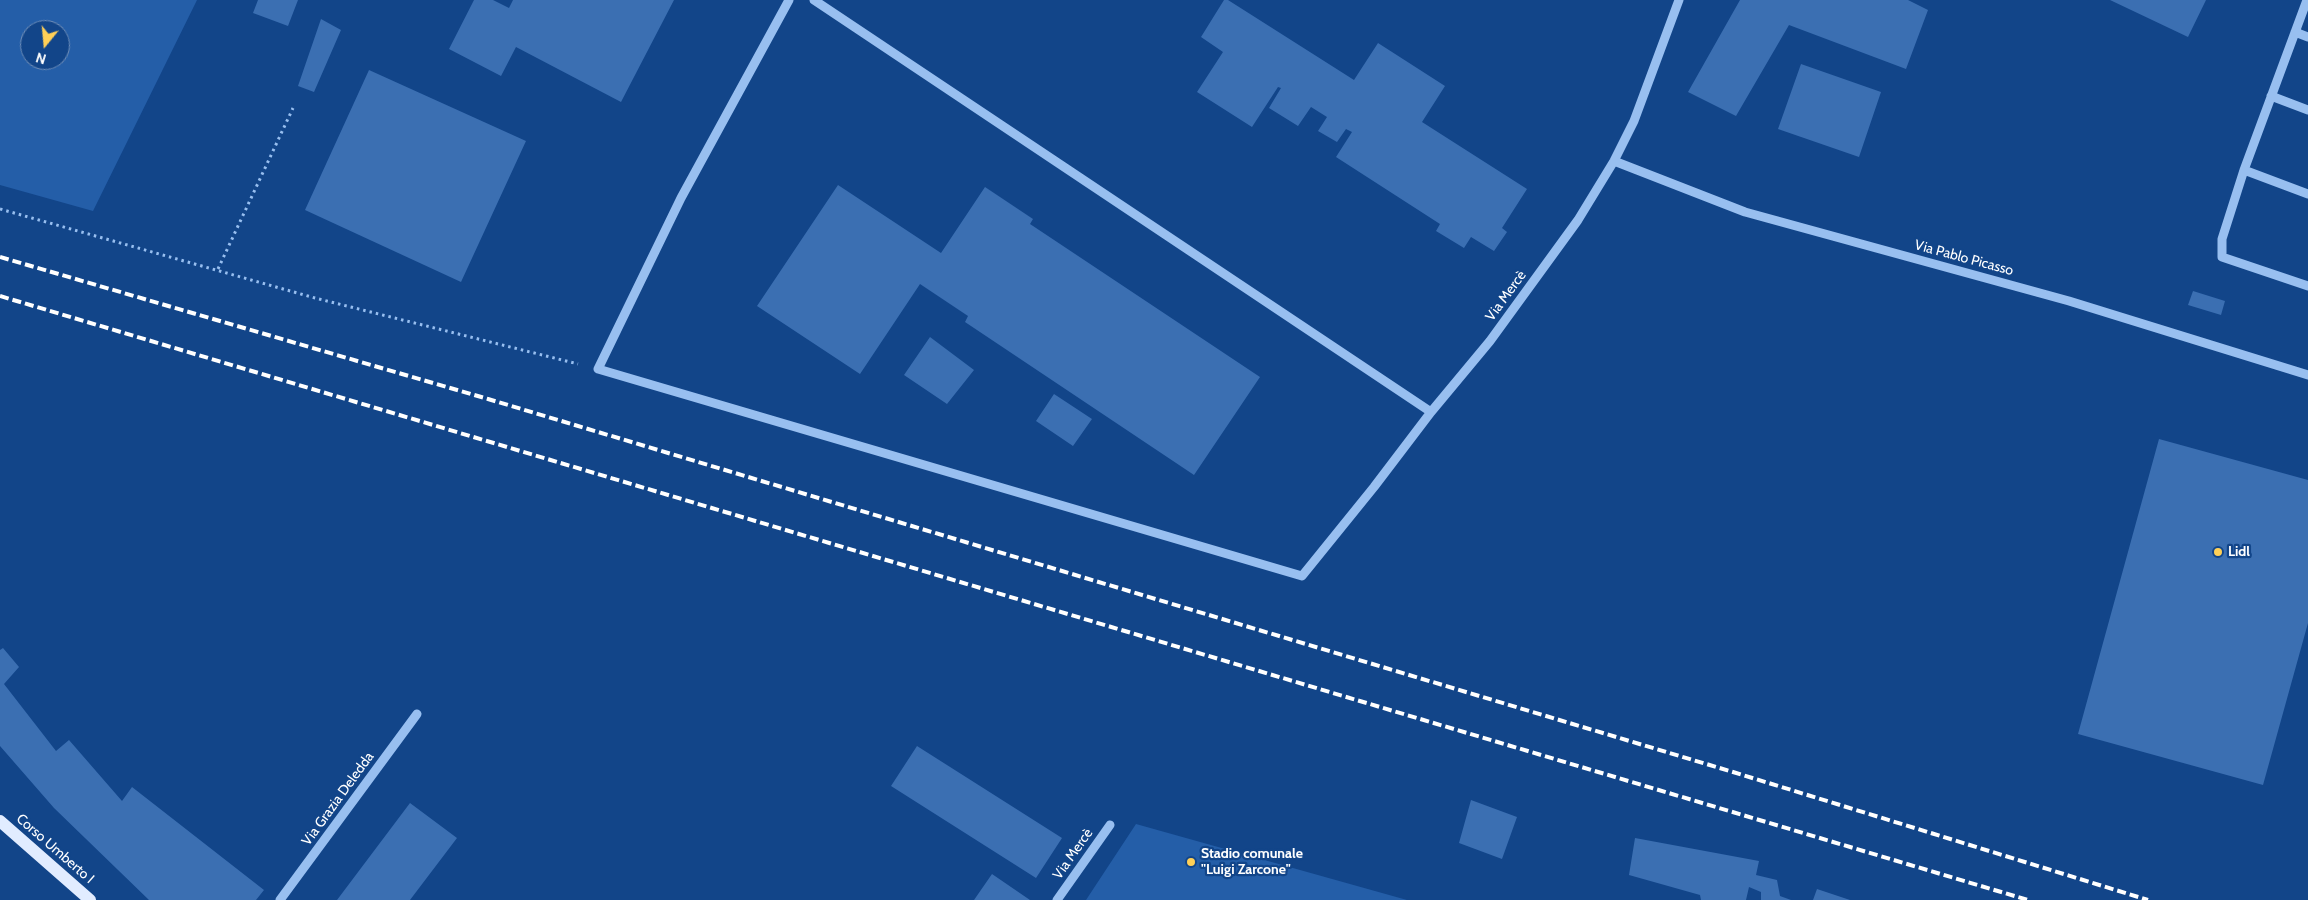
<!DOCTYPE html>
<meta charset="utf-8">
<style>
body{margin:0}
#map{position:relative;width:2308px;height:900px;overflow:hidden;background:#124589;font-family:Cabin,sans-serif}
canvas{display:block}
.north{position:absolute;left:20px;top:20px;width:50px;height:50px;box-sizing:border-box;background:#124589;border:1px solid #718fb8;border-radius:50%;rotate:197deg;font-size:14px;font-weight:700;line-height:20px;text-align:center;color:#fff}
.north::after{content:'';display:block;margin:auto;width:18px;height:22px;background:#ffd057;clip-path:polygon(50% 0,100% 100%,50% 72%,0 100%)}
</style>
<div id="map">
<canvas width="2308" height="900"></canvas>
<div class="north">N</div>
</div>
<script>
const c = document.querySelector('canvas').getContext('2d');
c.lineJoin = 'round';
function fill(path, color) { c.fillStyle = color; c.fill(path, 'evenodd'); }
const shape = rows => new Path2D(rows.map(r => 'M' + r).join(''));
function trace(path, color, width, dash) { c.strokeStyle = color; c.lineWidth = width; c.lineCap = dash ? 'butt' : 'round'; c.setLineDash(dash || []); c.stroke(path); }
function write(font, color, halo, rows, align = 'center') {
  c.font = font + ' Cabin,sans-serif'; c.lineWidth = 4.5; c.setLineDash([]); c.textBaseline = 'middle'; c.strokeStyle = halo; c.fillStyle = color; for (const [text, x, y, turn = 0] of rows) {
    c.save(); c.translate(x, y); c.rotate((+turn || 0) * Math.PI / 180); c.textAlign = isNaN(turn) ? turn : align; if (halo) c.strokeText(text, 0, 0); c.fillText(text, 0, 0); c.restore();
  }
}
fill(shape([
 [0,0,197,0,93,211,0,185],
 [30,30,60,30,60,60,30,60],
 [1136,824,1407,900,1086,900]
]), '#245ea8');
fill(shape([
 [258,0,298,0,288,26,253,13],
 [474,0,493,0,509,8,513,0,674,0,621,102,516,47,501,76,449,49],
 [1224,0,1228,0,1354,80,1378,43,1445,86,1422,122,1527,189,1502,228,1507,232,1494,251,1471,237,1464,248,1436,231,1440,224,1336,157,1352,132,1346,129,1337,142,1318,131,1327,117,1311,107,1298,126,1269,108,1281,88,1278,87,1252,127,1197,92,1223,52,1201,37],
 [1740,0,1908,0,1928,10,1906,69,1789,25,1736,116,1688,92],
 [2110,0,2206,0,2188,37],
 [321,19,341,30,314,92,298,86],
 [1801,64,1881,92,1859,157,1778,129],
 [369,70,526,141,461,282,305,210],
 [838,185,941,253,985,187,1033,219,1030,224,1260,377,1194,475,965,322,968,316,920,284,860,374,757,306],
 [2193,291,2225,301,2221,315,2188,305],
 [930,337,974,370,947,404,904,375],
 [1054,394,1092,419,1073,446,1036,421],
 [2159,439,2308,480,2308,623,2263,785,2078,734],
 [3,648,19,667,4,684,56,751,69,740,122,801,132,787,264,890,256,900,149,900,54,808,0,746,0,650],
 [917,746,1062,838,1036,878,891,786],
 [1471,800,1517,817,1502,859,1459,843],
 [410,803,457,838,410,900,337,900],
 [1635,838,1759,861,1756,875,1777,880,1780,896,1791,900,1761,900,1761,892,1749,887,1746,900,1701,900,1700,895,1629,875],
 [992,874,1030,900,974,900],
 [1817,889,1850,900,1813,900]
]), '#3b6fb2');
trace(shape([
 [0,209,315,298,578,364],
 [218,269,293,108]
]), '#98bff0', 3, [2.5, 4]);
trace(shape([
 [789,0,681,198,598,369,1302,576,1374,487,1431,412,1490,341,1578,220,1614,161,1634,121,1679,0],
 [814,0,1431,412],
 [2307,0,2244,170,2222,239,2222,257,2308,286],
 [2295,32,2308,37],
 [2271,96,2308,110],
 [1614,161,1745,212,2069,301,2308,375],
 [2244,170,2308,194],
 [280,900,417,714],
 [1057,900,1110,825]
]), '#98bff0', 9);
trace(shape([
 [0,821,90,900]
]), '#e1ecff', 12);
trace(shape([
 [0,257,488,399,1733,772,2148,900],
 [0,296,2028,900]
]), '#fff', 4, [9, 4]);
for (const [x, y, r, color] of [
 [2218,552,5,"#ffd057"],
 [1191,862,5,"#ffd057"]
]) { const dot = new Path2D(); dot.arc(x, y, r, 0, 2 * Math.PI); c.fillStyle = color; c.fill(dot); trace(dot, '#124589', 2); }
write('14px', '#fff', '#124589', [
 ["Via Pablo Picasso",1964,258,15],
 ["Via Mercè",1506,296,-54],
 ["Via Grazia Deledda",338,799,-54],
 ["Corso Umberto I",55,849,41],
 ["Via Mercè",1073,854,-55]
]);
write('bold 14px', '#fff', '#124589', [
 ["Lidl",2228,552],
 ["Stadio comunale",1201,854],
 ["\"Luigi Zarcone\"",1201,870]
], 'left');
</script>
